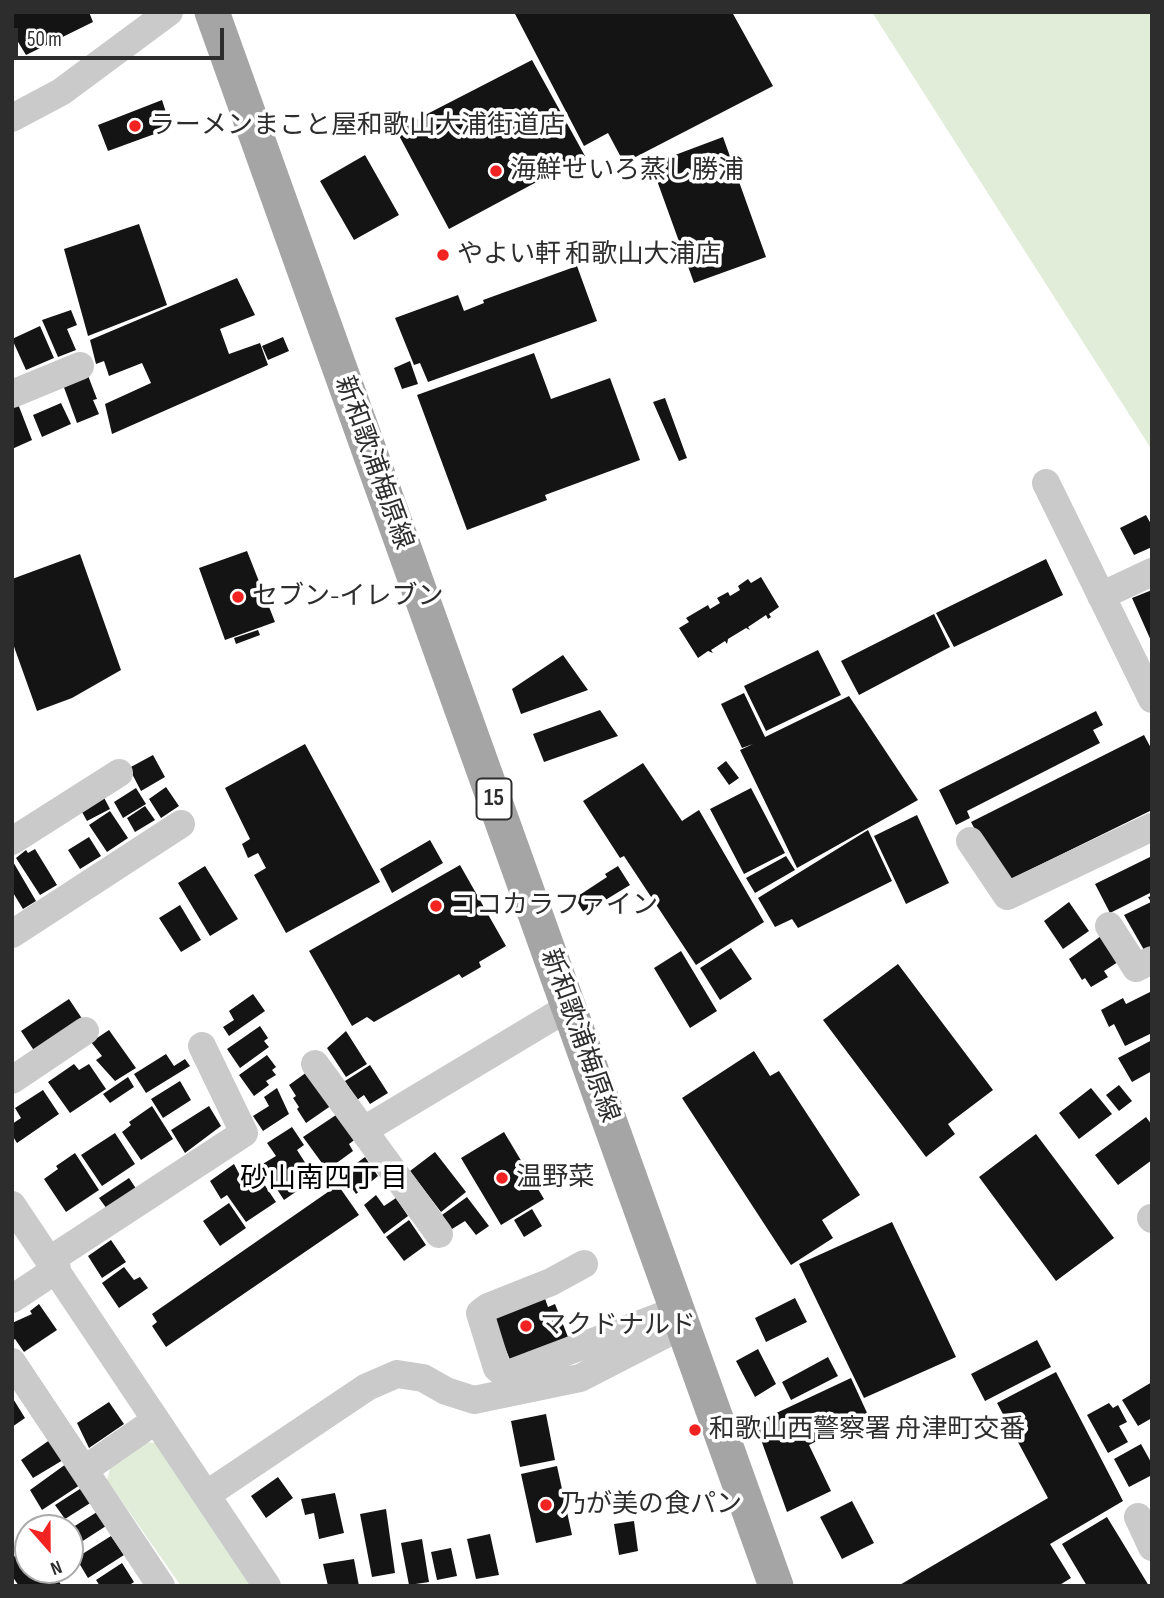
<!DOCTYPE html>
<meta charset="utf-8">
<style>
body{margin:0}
#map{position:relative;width:1164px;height:1598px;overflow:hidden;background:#fff;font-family:"Sofia Sans Condensed",sans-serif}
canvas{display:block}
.frame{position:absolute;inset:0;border:14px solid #2d2d2d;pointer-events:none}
.north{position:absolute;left:14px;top:1514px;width:70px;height:70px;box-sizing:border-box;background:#fff;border:2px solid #ababab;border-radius:50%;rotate:159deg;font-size:19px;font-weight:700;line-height:28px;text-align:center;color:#2d2d2d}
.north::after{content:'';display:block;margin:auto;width:24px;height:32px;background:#f22321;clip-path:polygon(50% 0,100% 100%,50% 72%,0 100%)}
.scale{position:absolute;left:14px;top:28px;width:210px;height:32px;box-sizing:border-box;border:4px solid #2d2d2d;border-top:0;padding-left:9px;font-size:21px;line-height:24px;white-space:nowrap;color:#2d2d2d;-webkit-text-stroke:5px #fff;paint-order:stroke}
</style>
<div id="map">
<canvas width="1164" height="1598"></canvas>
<div class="frame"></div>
<div class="north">N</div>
<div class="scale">50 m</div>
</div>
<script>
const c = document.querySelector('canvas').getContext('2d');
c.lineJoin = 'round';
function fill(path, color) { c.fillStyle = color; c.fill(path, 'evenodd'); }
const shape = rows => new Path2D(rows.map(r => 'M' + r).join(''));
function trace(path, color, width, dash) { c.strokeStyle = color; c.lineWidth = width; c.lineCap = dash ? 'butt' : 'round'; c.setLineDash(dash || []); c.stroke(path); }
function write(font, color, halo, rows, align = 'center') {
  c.font = font + ' "Sofia Sans Condensed","Noto Sans JP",sans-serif'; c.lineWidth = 7; c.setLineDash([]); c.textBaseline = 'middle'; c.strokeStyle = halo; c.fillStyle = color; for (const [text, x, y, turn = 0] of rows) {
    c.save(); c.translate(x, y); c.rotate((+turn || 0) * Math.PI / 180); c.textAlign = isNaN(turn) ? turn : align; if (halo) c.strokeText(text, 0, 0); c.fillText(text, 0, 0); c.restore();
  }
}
fill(shape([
 [872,12,1152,12,1152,450],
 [147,1442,158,1443,253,1586,181,1586,107,1480,111,1465]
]), '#e1ecd9');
fill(shape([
 [17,12,89,12,93,22,26,55,12,32,12,15],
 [514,12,732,12,773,86,624,163,608,133,584,146],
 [532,60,585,156,449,229,396,130],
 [162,100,171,128,108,151,98,125],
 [723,137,766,257,694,283,651,164],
 [365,155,399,215,354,240,320,181],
 [139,224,167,305,88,336,64,249],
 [577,266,597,321,428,382,420,363,414,365,395,318,458,295,464,311,484,303,483,300],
 [237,278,255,315,220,329,229,354,260,343,268,365,112,434,105,404,151,383,142,363,109,376,104,361,96,364,90,340],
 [71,310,77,325,67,329,76,350,58,357,42,320],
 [40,326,54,358,26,370,12,339],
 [283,337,289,351,268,360,262,346],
 [534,353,551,399,610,378,640,460,545,495,547,500,467,530,417,395],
 [410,361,418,384,402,389,394,368],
 [87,373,97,399,93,400,99,414,77,423,62,382],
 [665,398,687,458,679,461,653,402],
 [61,403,71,424,42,437,33,415],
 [18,404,32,440,12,449,12,407],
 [1146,515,1152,526,1152,547,1134,555,1120,528],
 [247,551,275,622,225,640,199,568],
 [80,554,121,670,72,698,37,711,12,641,12,579],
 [1046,559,1063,595,954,647,936,613],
 [761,577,779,607,769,614,771,617,768,619,766,615,748,627,750,630,746,628,728,639,727,644,725,641,711,650,713,653,708,651,698,658,679,628,689,622,686,618,708,605,710,609,720,603,717,598,728,592,730,596,740,590,738,586,748,579,751,583],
 [1152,590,1152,643,1132,598],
 [934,614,950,647,859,695,841,661],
 [258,630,260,635,236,644,234,638],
 [818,650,841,695,766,731,744,686],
 [563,655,588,690,521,714,512,689],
 [744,693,765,737,849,696,918,800,797,868,740,750,753,744,742,748,721,704],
 [600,710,618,736,544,762,533,734],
 [1096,711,1103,725,1093,730,1100,743,967,811,970,818,956,825,939,790],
 [1144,735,1152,750,1152,810,1003,883,971,822],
 [305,744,380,882,286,933,254,875,266,868,258,853,248,858,242,844,250,839,225,788],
 [153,755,165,777,141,791,129,768],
 [726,761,739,778,729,785,717,768],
 [643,763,682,821,699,810,764,922,696,965,624,856,620,858,583,801],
 [166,787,179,806,161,818,149,799],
 [136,788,146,804,123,818,114,802],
 [751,788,785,853,744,874,710,809],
 [100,790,110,809,87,821,77,803],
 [145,806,155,820,135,832,127,818],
 [110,811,128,838,107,852,89,825],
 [917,815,949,883,906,904,874,836],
 [868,830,892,881,798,928,792,919,775,927,758,898],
 [89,837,101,856,80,869,68,850],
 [430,840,443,863,392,893,380,869],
 [35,849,57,885,40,895,16,858,26,850,28,853],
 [786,856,795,870,755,893,746,878],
 [1152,856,1152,892,1110,913,1095,884],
 [12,860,36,901,23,909,12,891],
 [460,865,506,946,479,962,481,967,462,978,459,974,374,1022,367,1017,352,1026,309,951],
 [205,866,238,919,210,936,178,883],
 [618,866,630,885,584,913,575,898,607,877,605,874],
 [1152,896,1152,946,1144,950,1124,915,1151,902,1148,897],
 [1069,902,1089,931,1063,949,1044,921],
 [180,905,201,940,181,952,159,918],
 [1101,936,1118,962,1104,971,1108,977,1091,987,1085,978,1082,980,1069,959],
 [731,948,752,979,720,1000,700,968],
 [681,951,717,1011,690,1028,654,968],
 [898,964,993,1090,948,1124,955,1134,926,1157,823,1020],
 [1152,991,1152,1033,1125,1046,1114,1024,1109,1027,1101,1010,1123,998,1126,1004],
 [253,994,265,1011,229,1036,223,1027,234,1020,229,1011],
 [69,999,83,1020,35,1052,21,1031],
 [260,1026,268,1038,264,1041,269,1047,240,1068,227,1049],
 [109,1030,136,1068,115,1081,96,1060,102,1056,91,1042],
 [346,1031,367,1064,346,1077,327,1048],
 [1152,1040,1152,1071,1132,1082,1118,1058],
 [754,1051,770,1076,779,1071,860,1195,822,1220,833,1238,791,1265,682,1098],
 [166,1054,174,1066,185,1059,190,1066,146,1093,134,1074],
 [267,1055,276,1067,272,1070,276,1075,266,1081,269,1085,254,1096,239,1075],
 [74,1064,79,1070,89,1064,106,1089,70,1113,48,1082],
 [370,1065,388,1093,370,1104,364,1095,357,1100,345,1081],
 [307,1072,332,1105,306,1123,297,1109,299,1107,293,1098,296,1096,289,1085],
 [128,1077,134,1087,110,1103,103,1094],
 [180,1081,191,1100,163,1118,151,1099],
 [1119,1085,1132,1101,1119,1111,1106,1095],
 [277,1088,289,1114,263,1131,253,1116,269,1106,264,1097],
 [1091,1088,1112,1114,1079,1139,1059,1113],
 [43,1090,59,1114,17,1143,12,1135,12,1124,21,1118,15,1108],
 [152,1106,173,1139,141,1160,122,1132,131,1125,129,1122],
 [209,1106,221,1126,185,1153,171,1130],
 [339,1113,357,1138,349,1144,353,1151,327,1170,303,1137],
 [1146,1117,1152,1125,1152,1160,1118,1185,1095,1155],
 [292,1127,304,1145,297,1150,306,1164,301,1168,310,1182,284,1200,261,1165,276,1156,267,1143],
 [504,1132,544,1199,501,1225,461,1158],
 [115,1133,135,1164,102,1186,81,1155],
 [1036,1134,1114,1238,1056,1281,979,1177],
 [435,1152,466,1192,441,1212,410,1171],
 [75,1153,99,1190,66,1212,44,1179,58,1169,56,1166],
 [365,1157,378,1176,356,1194,342,1174],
 [234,1164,246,1187,260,1178,276,1202,246,1222,227,1195,221,1199,210,1181],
 [129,1178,137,1190,107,1209,99,1198],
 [338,1185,359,1215,166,1347,152,1326,157,1322,152,1314],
 [376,1195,384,1206,396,1198,408,1216,384,1234,364,1205],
 [467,1197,489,1226,476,1235,465,1221,452,1229,442,1215],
 [229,1203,246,1228,220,1246,203,1221],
 [532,1209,542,1226,524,1237,514,1220],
 [409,1220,426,1245,404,1261,386,1237],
 [892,1222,956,1357,864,1398,799,1264],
 [111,1240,126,1262,102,1278,88,1256],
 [124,1267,134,1280,140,1277,148,1288,119,1308,102,1283],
 [543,1293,548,1307,555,1304,568,1337,510,1360,491,1312],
 [795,1298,807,1322,766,1342,755,1318],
 [39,1304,57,1330,24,1352,15,1339,12,1341,12,1323,32,1314,30,1311],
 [1037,1340,1051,1367,985,1401,971,1374],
 [758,1349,776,1384,755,1397,736,1361],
 [828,1357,838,1376,791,1400,782,1382],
 [1056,1372,1123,1501,1050,1544,1071,1578,1058,1586,898,1586,1048,1498,997,1403],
 [851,1378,868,1415,809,1445,831,1491,787,1512,755,1423],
 [1152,1382,1152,1418,1138,1426,1122,1400],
 [12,1397,25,1418,12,1427],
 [109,1402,124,1424,89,1448,77,1423],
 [1109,1403,1113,1408,1118,1405,1127,1422,1119,1426,1128,1442,1108,1453,1087,1415],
 [546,1414,555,1460,520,1467,511,1421],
 [54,1437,63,1460,33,1478,21,1460],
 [1141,1444,1152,1464,1152,1475,1129,1487,1114,1459],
 [66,1464,80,1485,42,1510,30,1490],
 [557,1466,572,1535,536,1543,521,1474],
 [278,1477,293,1498,266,1518,251,1496],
 [86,1485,95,1500,65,1519,55,1505],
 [335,1493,344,1533,319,1539,314,1513,305,1515,301,1499],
 [852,1501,874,1543,842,1559,820,1517],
 [386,1509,395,1573,372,1577,360,1514],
 [97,1512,106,1526,75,1546,70,1539,70,1529],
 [1107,1517,1149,1586,1087,1586,1062,1544],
 [634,1521,638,1551,619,1555,614,1524],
 [490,1534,499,1575,476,1579,467,1539],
 [111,1536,124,1555,88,1578,76,1558],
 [422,1539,429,1582,409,1585,401,1543],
 [28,1547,28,1570,51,1570,62,1586,19,1586,12,1576,12,1558],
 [451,1548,457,1576,437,1580,431,1552],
 [354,1559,359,1586,328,1586,323,1564],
 [122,1563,134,1582,128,1586,100,1586,96,1580]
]), '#141414');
trace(shape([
 [12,118,61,92,169,12],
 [12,394,80,366],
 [1046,483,1152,699],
 [1101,596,1152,572],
 [12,841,119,773],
 [970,841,1007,896,1152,827],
 [1109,926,1136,968,1152,960],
 [12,934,181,824],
 [315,1064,439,1234],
 [12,1080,85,1031],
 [364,1130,569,1007],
 [12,1205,267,1586],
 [1151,1218,1152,1219],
 [50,1260,244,1133,202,1046],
 [584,1264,551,1282,488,1307,480,1313,497,1368,502,1372,508,1374,677,1310],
 [12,1299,57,1269],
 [12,1362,84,1470],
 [156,1420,84,1470,161,1586],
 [206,1495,367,1387,397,1374,423,1378,446,1391,474,1400,580,1378,683,1325],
 [1138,1517,1152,1547]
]), '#cacaca', 28);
trace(shape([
 [212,12,776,1586]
]), '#a5a5a5', 35);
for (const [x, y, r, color] of [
 [135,126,7,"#f22321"],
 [496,171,7,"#f22321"],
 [443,255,7,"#f22321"],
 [238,597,7,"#f22321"],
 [436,906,7,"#f22321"],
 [502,1178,7,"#f22321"],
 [526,1326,7,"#f22321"],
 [695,1430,7,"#f22321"],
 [546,1505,7,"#f22321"]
]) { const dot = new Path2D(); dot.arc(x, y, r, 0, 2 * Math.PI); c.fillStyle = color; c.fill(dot); trace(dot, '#fff', 2.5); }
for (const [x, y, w] of [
 [494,799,35]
]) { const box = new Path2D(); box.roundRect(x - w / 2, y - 20.5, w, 41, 5); c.fillStyle = '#fff'; c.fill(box); trace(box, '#2d2d2d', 2); }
write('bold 24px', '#2d2d2d', null, [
 ["15",494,799]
]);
write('26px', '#2d2d2d', '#fff', [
 ["ラーメンまこと屋和歌山大浦街道店",149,126],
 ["海鮮せいろ蒸し勝浦",510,171],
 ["やよい軒 和歌山大浦店",457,255],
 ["セブン-イレブン",252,597],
 ["ココカラファイン",450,906],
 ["温野菜",516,1178],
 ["マクドナルド",540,1326],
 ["和歌山西警察署 舟津町交番",709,1430],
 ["乃が美の食パン",560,1505]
], 'left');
write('26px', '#2d2d2d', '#fff', [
 ["新和歌浦梅原線",373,463,70],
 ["新和歌浦梅原線",579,1036,70]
]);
write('28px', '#000', '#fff', [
 ["砂山南四丁目",324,1180]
]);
</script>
